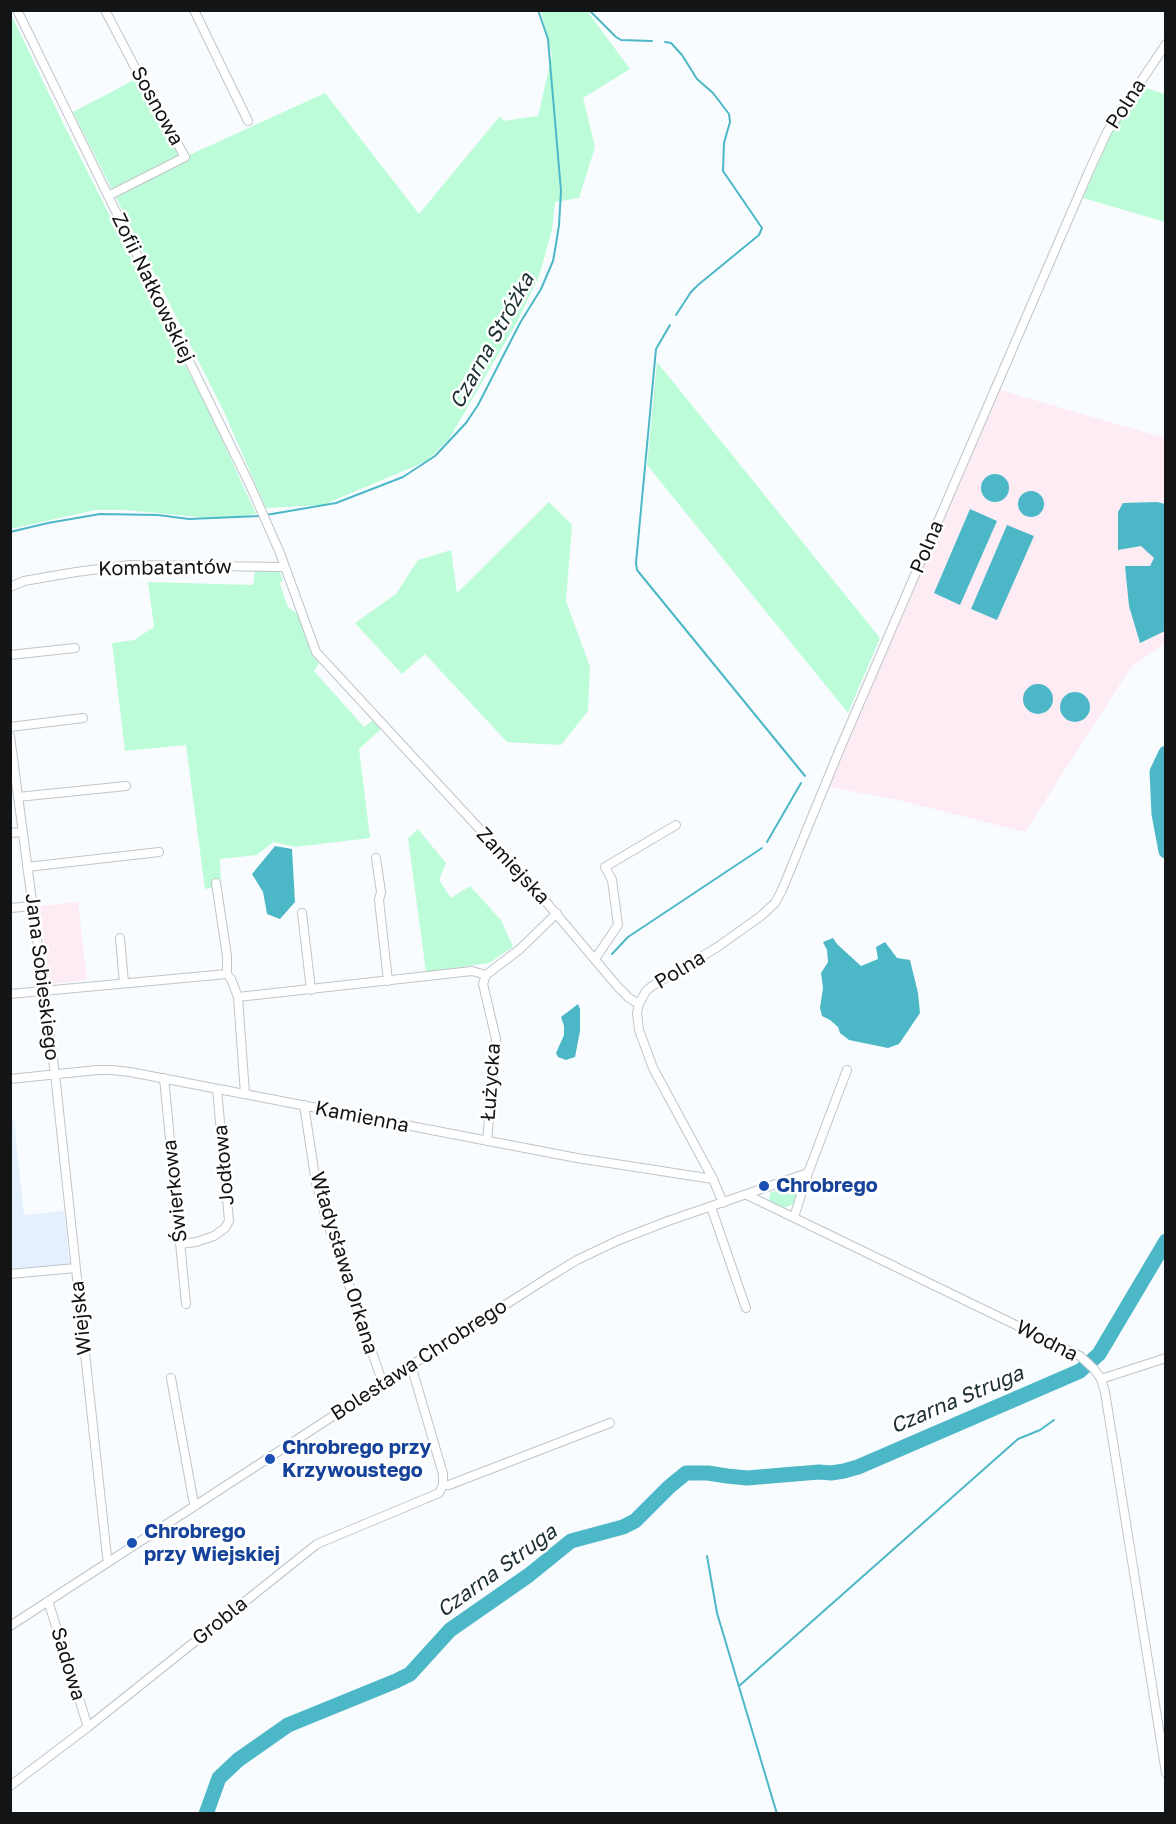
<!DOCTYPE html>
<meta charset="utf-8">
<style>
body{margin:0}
#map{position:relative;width:1176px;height:1824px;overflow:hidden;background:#f9fcff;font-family:"Golos Text",sans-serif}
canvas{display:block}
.frame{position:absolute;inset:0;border:12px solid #121416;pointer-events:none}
</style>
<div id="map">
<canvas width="1176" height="1824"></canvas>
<div class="frame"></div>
</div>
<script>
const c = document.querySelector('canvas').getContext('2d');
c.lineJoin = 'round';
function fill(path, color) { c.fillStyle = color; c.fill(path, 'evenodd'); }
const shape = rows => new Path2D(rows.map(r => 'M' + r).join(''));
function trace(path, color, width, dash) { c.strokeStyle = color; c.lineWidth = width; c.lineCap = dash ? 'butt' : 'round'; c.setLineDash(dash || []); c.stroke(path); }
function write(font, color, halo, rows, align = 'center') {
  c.font = font + ' "Golos Text",sans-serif'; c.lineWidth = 5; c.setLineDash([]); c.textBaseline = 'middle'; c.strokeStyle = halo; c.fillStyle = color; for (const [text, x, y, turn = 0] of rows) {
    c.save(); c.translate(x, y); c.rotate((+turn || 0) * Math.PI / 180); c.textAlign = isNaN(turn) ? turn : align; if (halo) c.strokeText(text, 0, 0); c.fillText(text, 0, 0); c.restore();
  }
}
fill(shape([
 [14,1120,24,1215,64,1211,70,1266,11,1273,10,1121]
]), '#e4f0fd');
fill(shape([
 [1000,390,1165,438,1165,644,1131,667,1025,832,898,800,829,787],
 [78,902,87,980,50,984,39,906]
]), '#feecf5');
fill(shape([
 [541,11,587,11,630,69,583,98,595,147,579,198,555,202,552,230,539,276,517,322,449,439,427,461,323,505,266,508,224,412,73,112,140,77,185,157,325,93,419,214,500,116,503,121,538,116,552,55],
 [11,14,62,121,215,424,256,514,220,519,125,510,95,510,11,529],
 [1140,86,1165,94,1165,222,1083,198,1111,133],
 [657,362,880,638,848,713,647,465],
 [549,502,572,525,566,601,590,667,588,711,561,745,507,742,425,654,402,674,355,623,396,594,418,560,451,550,457,593],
 [255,571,279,571,283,579,280,584,288,607,297,614,310,646,319,663,314,671,364,727,373,720,381,729,359,749,370,838,295,847,273,842,257,855,220,859,221,886,205,889,186,745,125,751,112,643,134,640,154,627,148,582,253,585],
 [418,829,446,863,439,880,451,898,470,886,501,920,513,947,489,963,426,972,408,838],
 [793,1184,797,1186,799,1190,794,1204,783,1208,769,1200,770,1193]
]), '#bdfcd8');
fill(shape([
 '981 488a14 14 0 1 1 28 0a14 14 0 1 1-28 0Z',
 '1018 504a13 13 0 1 1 26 0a13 13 0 1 1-26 0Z',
 [1157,502,1165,504,1165,631,1140,643,1129,606,1125,566,1150,566,1154,558,1141,546,1118,550,1118,512,1123,503],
 [970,509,997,521,960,605,934,593],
 [1007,525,1034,536,997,620,971,609],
 '1023 699a15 15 0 1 1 30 0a15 15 0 1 1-30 0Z',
 '1060 707a15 15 0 1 1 30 0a15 15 0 1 1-30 0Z',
 [275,846,292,849,295,902,280,919,267,914,263,892,252,874],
 [833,938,837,944,861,966,878,959,876,947,885,942,897,958,910,960,918,993,920,1013,899,1044,888,1048,849,1040,840,1033,838,1027,830,1020,822,1016,820,1008,823,988,821,973,828,962,827,950,823,942],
 [578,1004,580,1009,580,1031,575,1057,566,1060,558,1057,556,1053,564,1035,564,1026,561,1017]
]), '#4cb8c7');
trace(shape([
 [589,10,616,37,621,40,652,41],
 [665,42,671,43,682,55,697,79,713,93,729,114,730,122,724,143,723,171,762,228,759,235,698,285,691,292,676,315],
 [670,325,656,349,636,563,637,570,805,776],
 [266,515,336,503,403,477,435,456,466,423,478,405,520,323,541,289,553,261,556,244,559,225,561,191,548,39,538,10],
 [10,532,48,523,100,514,158,515,189,519,260,516],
 [767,842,801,783],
 [612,954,628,937,762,848],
 [707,1556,717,1613,777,1814],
 [739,1686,1018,1439,1040,1430,1054,1420]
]), '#4cb8c7', 2);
trace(shape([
 [1166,753,1157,772,1159,814,1166,851],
 [206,1814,219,1778,238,1760,288,1725,396,1681,410,1674,450,1630,529,1575,571,1541,623,1527,635,1521,669,1487,686,1473,708,1473,727,1476,747,1478,819,1472,831,1473,844,1471,858,1467,1080,1371,1099,1354,1166,1241]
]), '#4cb8c7', 15);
const street = shape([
 [17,10,250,485,280,553,316,652,536,890,618,987,629,998,639,1004],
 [105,10,140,77,185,157,108,196],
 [194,10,248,121],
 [10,587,24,581,76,572,130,565,285,567],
 [10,655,75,648],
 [10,727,83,718],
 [10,736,55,1074,107,1557,109,1561],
 [18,797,126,786],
 [10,833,23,832],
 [376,858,381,892,379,900,388,981],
 [27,867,159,852],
 [216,883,227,956,227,974],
 [10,908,33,906],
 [302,913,311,990],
 [120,938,124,983],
 [595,959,618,925,612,880,605,867,676,825],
 [10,994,227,974,231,979,238,997,245,1094],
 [238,997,472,971,486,975],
 [164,1078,186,1304],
 [10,1079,97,1070,112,1070,130,1072,577,1158,713,1179],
 [304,1105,316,1183,326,1218,383,1384],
 [487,1141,496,1039,483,984,486,975,520,949,557,913],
 [747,1195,1080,1356,1094,1369,1101,1379,1105,1392,1166,1773],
 [723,1203,713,1179,653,1068,639,1030,637,1013,639,1004,646,991,652,986,716,948,761,916,775,903,782,890,839,751,1090,169,1107,132,1166,44],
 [711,1207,746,1308],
 [794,1217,808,1173],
 [180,1244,196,1242,214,1236,225,1228,229,1221,217,1089],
 [10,1274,76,1268],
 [171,1378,193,1499,195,1506],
 [1101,1379,1166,1358],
 [443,1485,449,1485,610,1423],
 [48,1601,88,1727],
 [10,1626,450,1340,549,1277,577,1260,619,1240,668,1221,808,1173,847,1070],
 [10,1786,88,1727,317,1544,439,1493,443,1485,443,1474,411,1365]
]);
trace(street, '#bec5cb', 10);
trace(street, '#fff', 8);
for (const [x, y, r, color] of [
 [764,1186,6,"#1a4fb4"],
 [270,1459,6,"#1a4fb4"],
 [132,1543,6,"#1a4fb4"]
]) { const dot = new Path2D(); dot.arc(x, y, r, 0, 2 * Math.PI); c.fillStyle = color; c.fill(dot); trace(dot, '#fff', 2); }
write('20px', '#121416', '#fff', [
 ["Polna",1126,104,-57],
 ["Sosnowa",157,106,61],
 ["Zofii Nałkowskiej",153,288,64],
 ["Polna",927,547,-67],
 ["Kombatantów",165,568,-1],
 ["Zamiejska",513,866,47],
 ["Polna",680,970,-31],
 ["Jana Sobieskiego",42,977,83],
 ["Łużycka",491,1082,-86],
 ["Kamienna",362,1117,11],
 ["Jodłowa",224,1165,-95],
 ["Świerkowa",175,1191,-96],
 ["Władysława Orkana",344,1263,73],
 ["Wiejska",81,1318,-96],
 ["Wodna",1047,1341,27],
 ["Bolesława Chrobrego",419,1360,-33],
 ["Grobla",220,1621,-39],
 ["Sadowa",68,1664,73]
]);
write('bold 20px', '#164399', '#fff', [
 ["Chrobrego",776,1186],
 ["Chrobrego przy",282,1448],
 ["Krzywoustego",282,1471],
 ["Chrobrego",144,1532],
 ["przy Wiejskiej",144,1555]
], 'left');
write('italic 21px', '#1b2e31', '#fff', [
 ["Czarna Stróżka",492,341,-61],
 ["Czarna Struga",957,1400,-23],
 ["Czarna Struga",497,1571,-36]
]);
</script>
